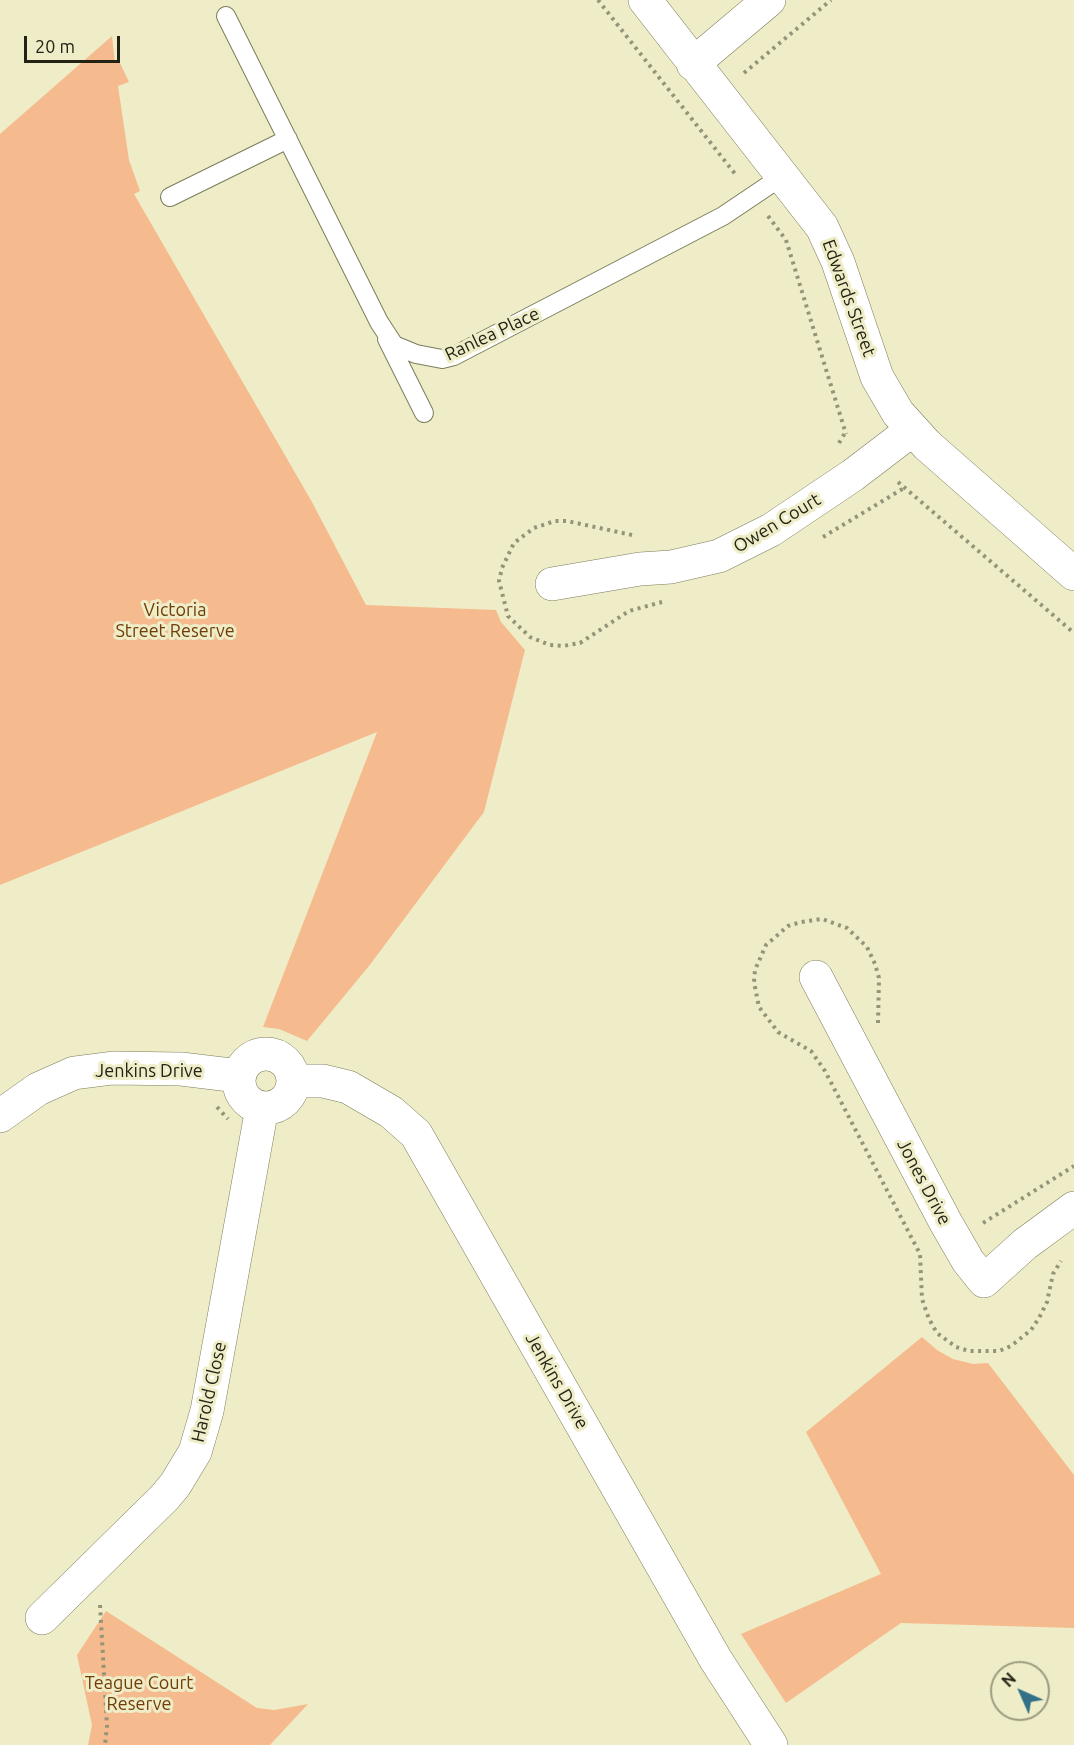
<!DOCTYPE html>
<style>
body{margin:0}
#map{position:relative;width:1074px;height:1745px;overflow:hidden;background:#eeedc8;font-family:Ubuntu,sans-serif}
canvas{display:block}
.north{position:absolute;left:990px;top:1661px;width:60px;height:60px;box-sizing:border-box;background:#eeedc8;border:2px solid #9d9c80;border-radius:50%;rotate:315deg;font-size:16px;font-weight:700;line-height:24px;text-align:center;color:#232215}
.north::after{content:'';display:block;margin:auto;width:21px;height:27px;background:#337087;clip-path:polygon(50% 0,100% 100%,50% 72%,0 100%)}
.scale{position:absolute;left:24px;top:36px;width:96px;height:27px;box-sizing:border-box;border:3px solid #232215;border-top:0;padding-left:8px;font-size:18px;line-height:21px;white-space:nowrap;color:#232215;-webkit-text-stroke:4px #eeedc8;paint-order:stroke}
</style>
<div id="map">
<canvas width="1074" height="1745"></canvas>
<div class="north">N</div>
<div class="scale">20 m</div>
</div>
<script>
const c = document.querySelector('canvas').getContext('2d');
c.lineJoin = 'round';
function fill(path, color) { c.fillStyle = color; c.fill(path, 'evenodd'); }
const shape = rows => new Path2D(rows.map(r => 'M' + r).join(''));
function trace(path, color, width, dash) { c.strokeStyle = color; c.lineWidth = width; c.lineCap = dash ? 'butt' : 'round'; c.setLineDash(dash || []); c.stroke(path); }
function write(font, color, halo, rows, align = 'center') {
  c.font = font + ' Ubuntu,sans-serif'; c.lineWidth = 6; c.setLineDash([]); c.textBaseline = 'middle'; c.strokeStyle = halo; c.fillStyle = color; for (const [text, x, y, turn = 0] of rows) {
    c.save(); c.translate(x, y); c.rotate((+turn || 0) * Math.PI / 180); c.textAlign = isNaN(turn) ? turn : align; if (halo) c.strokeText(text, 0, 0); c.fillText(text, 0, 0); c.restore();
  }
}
fill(shape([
 [112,36,115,63,120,63,129,82,118,86,129,160,140,191,134,194,312,502,366,605,496,610,501,622,525,650,484,812,369,966,307,1041,279,1029,263,1027,377,732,0,885,0,134],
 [922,1337,937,1350,953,1359,973,1364,988,1363,1074,1475,1074,1628,901,1623,786,1703,741,1634,881,1574,806,1432],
 [106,1611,257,1708,274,1710,308,1704,270,1745,88,1745,92,1725,77,1655]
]), '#f5bb8e');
const lane = shape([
 [226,16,379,322,394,345,416,354,442,359,454,356,723,216,784,175],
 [170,197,288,139],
 [387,339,424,413]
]);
const street = shape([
 [645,0,822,227,838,262,877,377,898,413,927,445,1074,574],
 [693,64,769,0],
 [552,584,640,569,671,567,719,556,771,530,853,475,912,430],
 [816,977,946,1223,968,1261,984,1281,1025,1244,1074,1208],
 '239 1081a27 27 0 1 1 54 0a27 27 0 1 1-54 0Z',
 [293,1081,323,1081,348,1087,391,1112,416,1134,716,1660,771,1745],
 [0,1116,38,1089,74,1073,113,1068,181,1069,239,1076],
 [42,1618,164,1498,175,1485,195,1452,207,1411,262,1108]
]);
trace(lane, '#7d7c5b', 20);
trace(street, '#7d7c5b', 34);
trace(shape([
 [598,0,736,175],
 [744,73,831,0],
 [768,216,786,240,846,434],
 [839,443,845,433],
 [898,482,1074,633],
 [632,535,567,521,555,521,534,528,514,543,502,568,499,581,508,616,530,637,550,645,563,646,580,643,629,611,662,602],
 [823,537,904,488],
 [878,1023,879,978,875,964,867,947,847,928,822,919,801,922,788,926,766,945,755,970,754,982,759,1007,778,1032,811,1051,825,1071,920,1254,922,1299,929,1319,937,1333,956,1347,969,1351,999,1351,1011,1346,1031,1330,1039,1318,1047,1302,1053,1274,1061,1261],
 [217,1107,228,1119],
 [983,1223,1074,1166],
 [100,1605,107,1726,105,1745]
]), '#959479', 4, [3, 4.5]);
trace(lane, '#fff', 18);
trace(street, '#fff', 33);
write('18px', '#232215', '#eeedc8', [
 ["Edwards Street",849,298,70],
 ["Ranlea Place",492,334,-25],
 ["Owen Court",777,523,-31],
 ["Jenkins Drive",149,1071],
 ["Jones Drive",924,1182,62],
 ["Jenkins Drive",557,1381,60],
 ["Harold Close",209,1392,-77]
]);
write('18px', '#703c08', '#eeedc8', [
 ["Victoria",175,610],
 ["Street Reserve",175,631],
 ["Teague Court",139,1683],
 ["Reserve",139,1704]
]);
</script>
